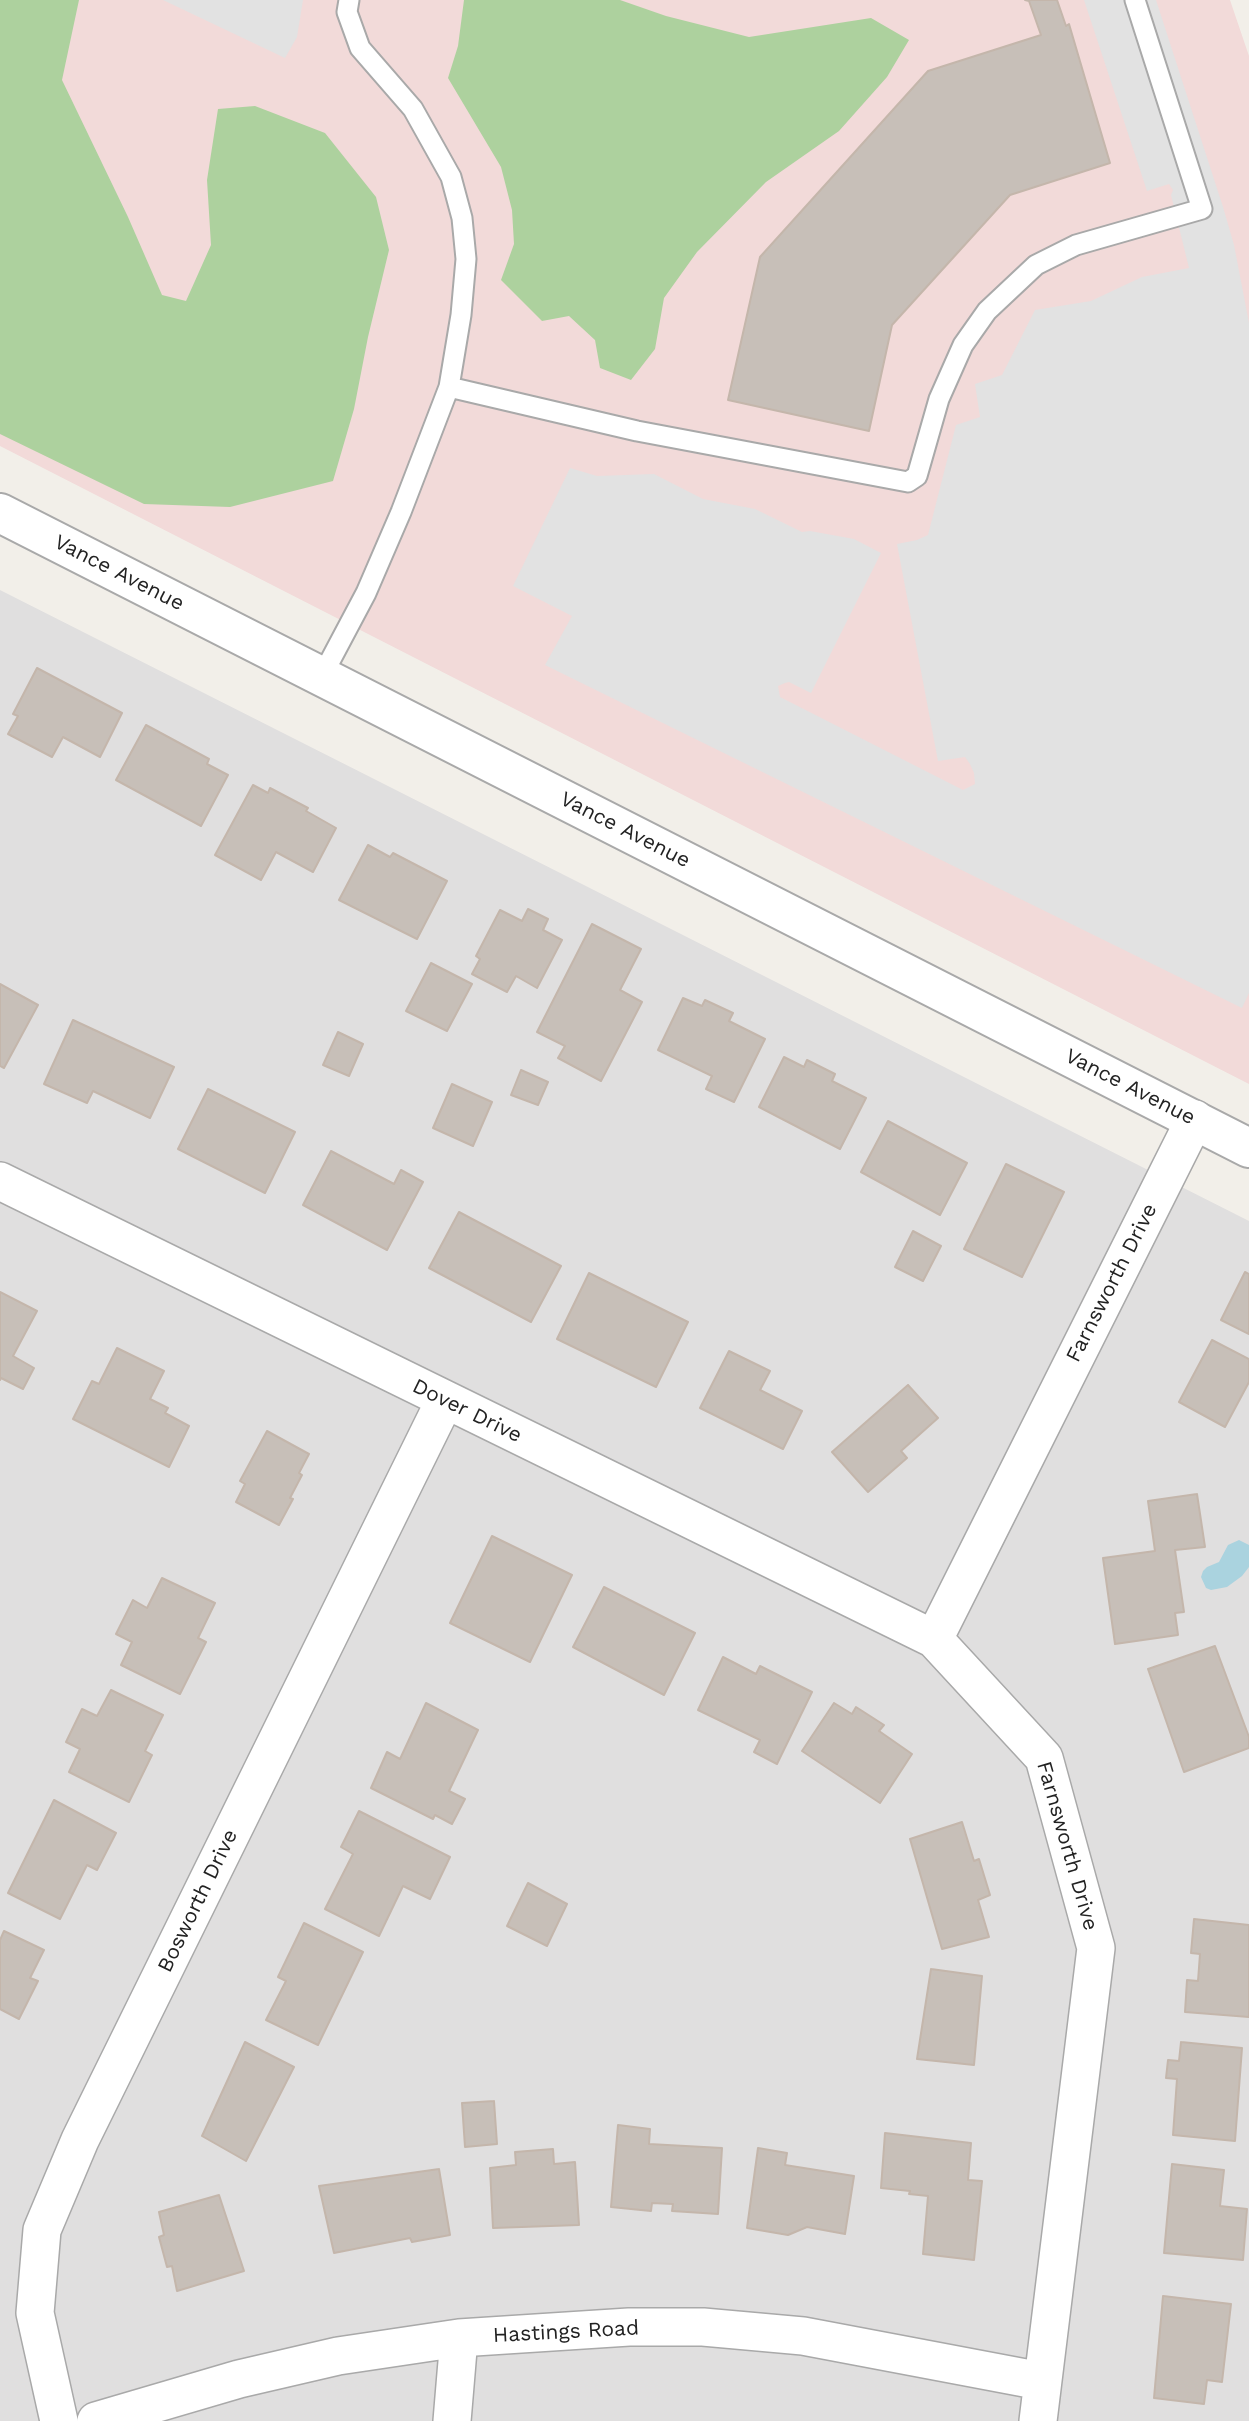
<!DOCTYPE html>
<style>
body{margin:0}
canvas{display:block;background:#f2efe9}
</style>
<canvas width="1249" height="2421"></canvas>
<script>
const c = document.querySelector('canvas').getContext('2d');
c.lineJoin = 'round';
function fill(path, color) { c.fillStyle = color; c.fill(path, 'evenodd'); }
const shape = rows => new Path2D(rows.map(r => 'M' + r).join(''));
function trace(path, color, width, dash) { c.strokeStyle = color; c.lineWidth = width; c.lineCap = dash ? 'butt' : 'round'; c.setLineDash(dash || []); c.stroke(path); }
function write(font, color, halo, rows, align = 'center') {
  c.font = font + ' "Work Sans",sans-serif'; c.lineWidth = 7; c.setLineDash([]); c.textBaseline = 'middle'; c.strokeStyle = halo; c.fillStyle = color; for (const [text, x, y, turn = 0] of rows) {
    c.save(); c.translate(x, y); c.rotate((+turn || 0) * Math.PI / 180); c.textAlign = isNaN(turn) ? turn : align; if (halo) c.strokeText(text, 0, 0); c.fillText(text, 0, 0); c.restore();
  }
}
fill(shape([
 [0,590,1249,1221,1249,2421,0,2421]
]), '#e0dfdf');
fill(shape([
 [0,0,1230,0,1249,56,1249,1084,0,446]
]), '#f2dad9');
fill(shape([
 [0,0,79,0,62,80,128,217,162,295,186,301,211,245,207,180,218,109,255,106,325,133,376,197,389,250,368,337,354,409,333,481,230,507,144,504,0,434],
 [464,0,620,0,666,16,749,37,871,18,909,40,887,77,839,131,766,182,697,252,664,298,655,349,631,380,600,368,595,340,569,316,542,321,501,280,514,244,512,210,501,167,448,78,458,46]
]), '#add19e');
fill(shape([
 [163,0,303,0,297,37,285,58],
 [1084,0,1156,0,1223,207,1234,245,1249,323,1249,993,1242,1008,545,665,572,616,513,586,570,468,597,476,654,474,703,499,755,509,802,532,810,531,854,539,881,553,811,693,789,682,785,683,778,686,780,697,963,790,975,784,974,773,970,764,965,757,938,761,897,544,917,540,928,535,956,425,980,417,975,384,1002,375,1035,310,1091,301,1142,277,1189,268,1171,195,1173,190,1169,184,1147,191]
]), '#e2e2e2');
fill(shape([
 [1239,1540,1249,1545,1249,1567,1242,1576,1227,1587,1211,1590,1206,1588,1201,1577,1203,1571,1207,1567,1219,1562,1228,1545]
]), '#aad3df');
const building = shape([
 [1025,0,1057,0,1066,26,1069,24,1110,163,1010,195,892,325,869,431,728,400,760,257,928,71,1041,35,1029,1,1025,0],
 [37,668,122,713,100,757,63,737,52,757,8,734,18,716,13,714,37,668],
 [146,725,209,759,207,764,228,775,201,826,116,780,146,725],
 [253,785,268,793,270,788,308,808,306,811,336,828,313,872,276,852,261,880,215,855,253,785],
 [368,845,390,857,393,853,447,881,417,939,339,900,368,845],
 [528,909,548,919,543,930,562,940,537,988,516,976,507,992,472,974,480,959,476,956,500,910,522,921,528,909],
 [592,924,641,949,620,990,642,1002,601,1081,558,1058,565,1046,537,1032,592,924],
 [431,963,472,984,447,1031,406,1011,431,963],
 [0,984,38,1005,4,1068,0,1066,0,984],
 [683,998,702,1006,705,1000,733,1013,729,1021,765,1039,734,1102,706,1089,712,1076,658,1050,683,998],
 [73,1020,174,1067,150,1118,93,1091,87,1103,44,1084,73,1020],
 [338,1032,363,1044,349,1076,323,1065,338,1032],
 [784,1057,804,1067,807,1060,835,1074,832,1081,866,1098,840,1149,759,1107,784,1057],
 [521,1070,548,1082,538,1105,511,1095,521,1070],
 [452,1084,492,1102,473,1146,433,1128,452,1084],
 [208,1089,295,1132,265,1193,178,1149,208,1089],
 [888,1121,967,1163,940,1215,861,1172,888,1121],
 [331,1151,394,1184,401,1170,423,1182,387,1250,303,1205,331,1151],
 [1006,1164,1064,1192,1022,1277,964,1249,1006,1164],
 [459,1212,561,1266,531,1322,429,1268,459,1212],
 [913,1231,941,1246,923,1281,895,1267,913,1231],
 [1245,1272,1249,1274,1249,1334,1221,1320,1245,1272],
 [589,1273,688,1322,656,1387,557,1339,589,1273],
 [0,1292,37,1311,13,1356,34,1368,23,1389,1,1378,0,1380,0,1292],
 [1212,1340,1249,1359,1249,1382,1225,1427,1179,1402,1212,1340],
 [117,1348,164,1371,150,1399,168,1408,165,1413,189,1426,169,1467,73,1419,92,1381,99,1384,117,1348],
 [729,1351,770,1371,760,1390,802,1411,783,1449,700,1408,729,1351],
 [908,1385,938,1418,901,1451,907,1458,868,1492,832,1452,908,1385],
 [267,1431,309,1454,299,1473,302,1475,290,1498,293,1499,279,1525,236,1502,245,1484,240,1481,267,1431],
 [1197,1494,1205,1547,1175,1550,1184,1612,1175,1613,1178,1635,1115,1644,1103,1558,1155,1551,1148,1501,1197,1494],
 [492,1536,572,1575,530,1662,450,1623,492,1536],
 [162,1578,215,1603,198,1638,206,1642,180,1694,121,1665,132,1642,116,1634,133,1600,147,1608,162,1578],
 [604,1587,695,1633,664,1695,573,1647,604,1587],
 [1215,1646,1249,1737,1249,1748,1184,1772,1148,1669,1215,1646],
 [723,1657,756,1674,760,1666,812,1692,777,1764,754,1752,760,1740,698,1710,723,1657],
 [111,1690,163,1715,145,1751,152,1755,129,1802,69,1772,80,1749,66,1742,82,1709,97,1716,111,1690],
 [426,1703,478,1730,449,1791,465,1799,452,1824,435,1815,433,1819,371,1788,387,1752,400,1759,426,1703],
 [834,1703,852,1714,856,1707,884,1725,879,1731,912,1754,880,1803,802,1751,834,1703],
 [54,1800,116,1833,97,1870,87,1865,60,1919,8,1893,54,1800],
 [359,1811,450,1857,430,1899,403,1886,379,1936,325,1909,353,1854,341,1847,359,1811],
 [962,1822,974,1861,979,1859,990,1895,978,1900,989,1937,942,1949,910,1839,962,1822],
 [528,1883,567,1904,547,1946,507,1926,528,1883],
 [1194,1919,1249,1925,1249,2017,1185,2012,1187,1980,1198,1981,1200,1954,1191,1953,1194,1919],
 [304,1923,363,1952,318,2045,266,2020,286,1981,278,1977,304,1923],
 [4,1931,44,1950,30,1978,38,1981,19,2019,0,2009,0,1940,4,1931],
 [931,1969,982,1976,974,2065,917,2059,931,1969],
 [245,2042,294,2067,246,2161,202,2136,245,2042],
 [1181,2042,1242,2048,1235,2141,1173,2135,1177,2079,1166,2078,1168,2060,1179,2061,1181,2042],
 [494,2101,497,2144,465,2147,462,2103,494,2101],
 [618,2125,650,2129,649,2144,722,2148,718,2214,672,2211,673,2204,652,2203,651,2211,611,2207,618,2125],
 [885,2133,971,2143,968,2180,982,2181,974,2260,923,2254,928,2196,909,2194,910,2191,881,2188,885,2133],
 [758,2148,787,2153,785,2165,854,2176,845,2234,807,2227,788,2235,747,2228,758,2148],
 [553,2149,554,2164,575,2162,579,2225,493,2228,490,2168,516,2165,515,2152,553,2149],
 [1172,2164,1224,2170,1220,2206,1247,2209,1243,2260,1164,2253,1172,2164],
 [439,2169,450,2235,412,2242,410,2238,334,2253,319,2186,439,2169],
 [219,2195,244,2271,177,2291,172,2266,167,2267,159,2237,164,2235,159,2212,219,2195],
 [1163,2296,1231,2304,1222,2382,1207,2380,1204,2404,1154,2398,1163,2296]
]);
fill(building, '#c7bfb8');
trace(building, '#c4b6ab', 2);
const service = shape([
 [449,387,637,431,908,482,917,476,939,399,963,345,987,311,1036,265,1076,245,1202,209,1135,0],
 [322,676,366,593,401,512,449,387,461,315,466,259,462,218,451,177,413,109,360,48,347,12,349,0]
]);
const minor = shape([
 [0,1181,934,1639],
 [59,2421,35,2313,42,2230,80,2140,445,1400],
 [96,2421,239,2379,338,2356,459,2338,629,2327,703,2327,803,2336,1041,2381],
 [452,2421,459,2338],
 [1038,2421,1096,1948,1044,1758,934,1639,1195,1119]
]);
const tertiary = shape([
 [0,513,1249,1148]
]);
trace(service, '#a9a9a9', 23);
trace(minor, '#a9a9a9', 40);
trace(tertiary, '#a9a9a9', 42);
trace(service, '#fff', 19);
trace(minor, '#fff', 37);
trace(tertiary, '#fff', 38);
write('21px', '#222', '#fff', [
 ["Vance Avenue",119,573,27],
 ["Vance Avenue",625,830,27],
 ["Vance Avenue",1130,1087,27],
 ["Farnsworth Drive",1112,1283,-63],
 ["Dover Drive",467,1411,26],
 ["Farnsworth Drive",1067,1846,74],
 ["Bosworth Drive",198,1901,-64],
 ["Hastings Road",566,2332,-3]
]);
</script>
